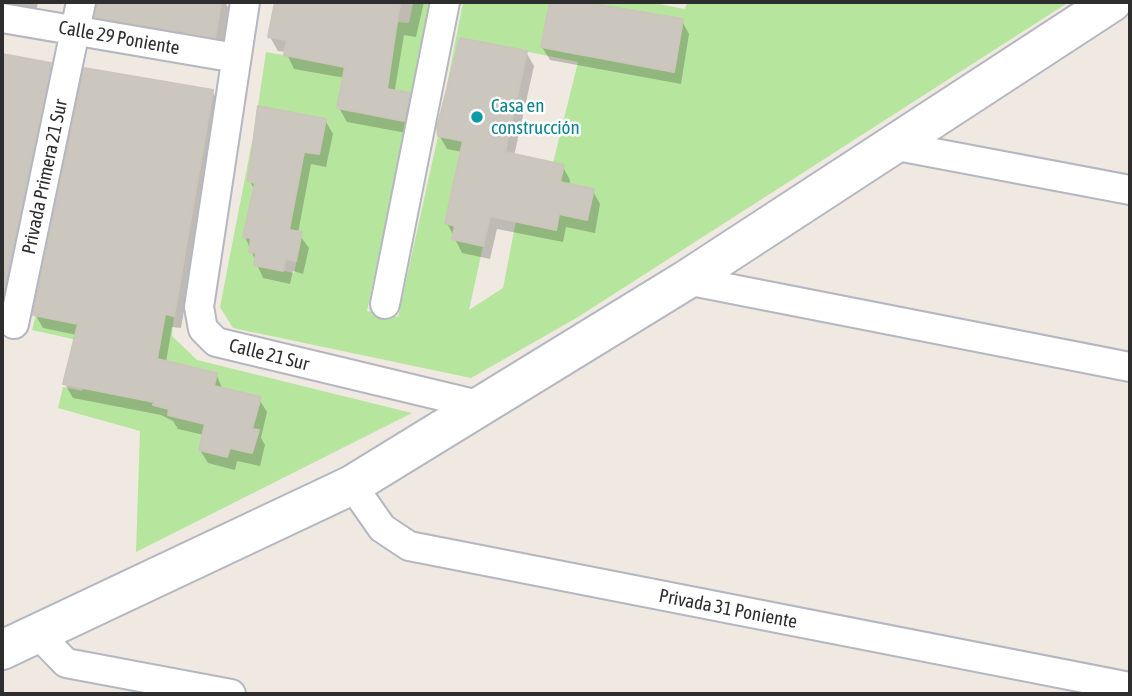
<!DOCTYPE html>
<meta charset="utf-8">
<style>
body{margin:0}
#map{position:relative;width:1132px;height:696px;overflow:hidden;background:#efe9e1;font-family:"Asap Condensed",sans-serif}
canvas{display:block}
.frame{position:absolute;inset:0;border:4px solid #2e2e2e;pointer-events:none}
</style>
<div id="map">
<canvas width="1132" height="696"></canvas>
<div class="frame"></div>
</div>
<script>
const c = document.querySelector('canvas').getContext('2d');
c.lineJoin = 'round';
function fill(path, color) { c.fillStyle = color; c.fill(path, 'evenodd'); }
const shape = rows => new Path2D(rows.map(r => 'M' + r).join(''));
function trace(path, color, width, dash) { c.strokeStyle = color; c.lineWidth = width; c.lineCap = dash ? 'butt' : 'round'; c.setLineDash(dash || []); c.stroke(path); }
function write(font, color, halo, rows, align = 'center') {
  c.font = font + ' "Asap Condensed",sans-serif'; c.lineWidth = 5; c.setLineDash([]); c.textBaseline = 'middle'; c.strokeStyle = halo; c.fillStyle = color; for (const [text, x, y, turn = 0] of rows) {
    c.save(); c.translate(x, y); c.rotate((+turn || 0) * Math.PI / 180); c.textAlign = isNaN(turn) ? turn : align; if (halo) c.strokeText(text, 0, 0); c.fillText(text, 0, 0); c.restore();
  }
}
fill(shape([
 [349,2,361,2,356,33,397,22,409,23,413,3,432,2,367,311,398,317,438,136,505,151,454,183,445,223,455,226,452,239,483,246,469,310,503,288,516,221,556,229,559,214,587,220,594,189,559,191,564,165,553,163,578,62,460,38,455,61,469,89,447,85,463,2,550,2,541,47,584,56,596,5,582,2,648,2,685,9,687,2,1069,2,578,317,471,378,233,328,220,307,252,142,318,154,326,119,258,106,266,52,337,65],
 [636,10,683,20,674,72,626,62],
 [345,66,387,89,403,93,397,120,337,108],
 [287,230,302,233,294,273,254,265,256,253,249,251,251,238,244,237],
 [165,314,174,315,172,336,197,360,412,413,136,552,140,431,58,408,63,387,82,391,88,364,91,390,115,395,118,384,156,392,153,405,169,409,168,415,205,424,199,450,227,457,230,448,252,453,258,431,252,429,260,397,213,392,217,372,164,361,146,371],
 [36,315,85,325,100,345,32,330]
]), '#b6e59e');
fill(shape([
 [2,2,38,2,35,18,2,14],
 [97,2,225,2,229,9,222,50,105,30,97,17],
 [274,2,424,2,416,37,404,35,395,89,395,93,409,95,417,109,412,134,347,122,339,108,345,78,294,69,286,52,278,51,270,37,276,6],
 [551,2,576,2,682,21,689,34,681,84,550,60,542,47],
 [526,52,534,66,514,156,563,167,570,180,569,186,593,191,600,204,595,233,566,227,563,242,497,229,490,259,462,253,447,223,462,152,447,149,439,135],
 [2,55,50,64,58,78,5,335,2,334],
 [212,91,220,105,181,328,172,327,166,362,216,374,223,390,259,399,267,412,261,438,265,445,260,466,237,461,235,470,208,463,200,450,204,435,178,429,173,421,161,415,73,398,65,384,77,335,43,328,35,314],
 [325,120,333,134,326,167,311,164,298,233,309,248,303,274,293,271,290,284,263,278,245,237,255,191,250,181]
]), '#0003');
const building = shape([
 [97,2,221,2,215,38,95,17,97,2],
 [275,2,400,2,387,89,410,93,404,121,337,108,345,67,284,55,287,40,268,37,275,2],
 [550,2,582,2,683,19,674,72,541,47,550,2],
 [460,38,527,51,505,152,564,165,560,182,594,189,587,220,559,214,556,230,490,216,483,246,452,239,455,226,445,223,463,141,438,136,437,128,460,38],
 [2,54,51,63,2,301,2,54],
 [84,68,213,90,174,316,165,314,157,359,217,373,214,386,261,397,252,429,259,430,252,453,230,448,227,457,199,450,205,424,168,415,169,409,153,405,154,402,63,384,78,324,33,315,84,68],
 [258,106,326,119,319,154,304,152,289,230,302,232,296,261,285,259,283,271,254,265,256,253,249,252,251,238,243,237,255,183,248,181,258,106]
]);
fill(building, '#cbc7bf');
trace(building, '#cbc5ba', 2);
const minor = shape([
 [245,2,199,307,203,329,216,342,483,406],
 [2,18,236,58],
 [892,145,1130,190],
 [686,280,1130,367],
 [385,304,445,2],
 [14,324,81,2],
 [352,485,382,528,409,546,1130,687],
 [38,634,66,663,231,694]
]);
const secondary = shape([
 [2,650,352,485,686,280,1112,2]
]);
trace(minor, '#b4b7c1', 32);
trace(secondary, '#b4b7c1', 42);
trace(minor, '#fff', 28);
trace(secondary, '#fff', 38);
for (const [x, y, r, color] of [
 [477,117,7,"#0f9aa8"]
]) { const dot = new Path2D(); dot.arc(x, y, r, 0, 2 * Math.PI); c.fillStyle = color; c.fill(dot); trace(dot, '#fff', 2.5); }
write('19px', '#2e2e2e', '#fff', [
 ["Calle 29 Poniente",119,38,10],
 ["Privada Primera 21 Sur",45,177,-78],
 ["Calle 21 Sur",269,355,14],
 ["Privada 31 Poniente",728,609,11]
]);
write('19px', '#0d838f', '#fff', [
 ["Casa en",491,106],
 ["construcción",491,128]
], 'left');
</script>
